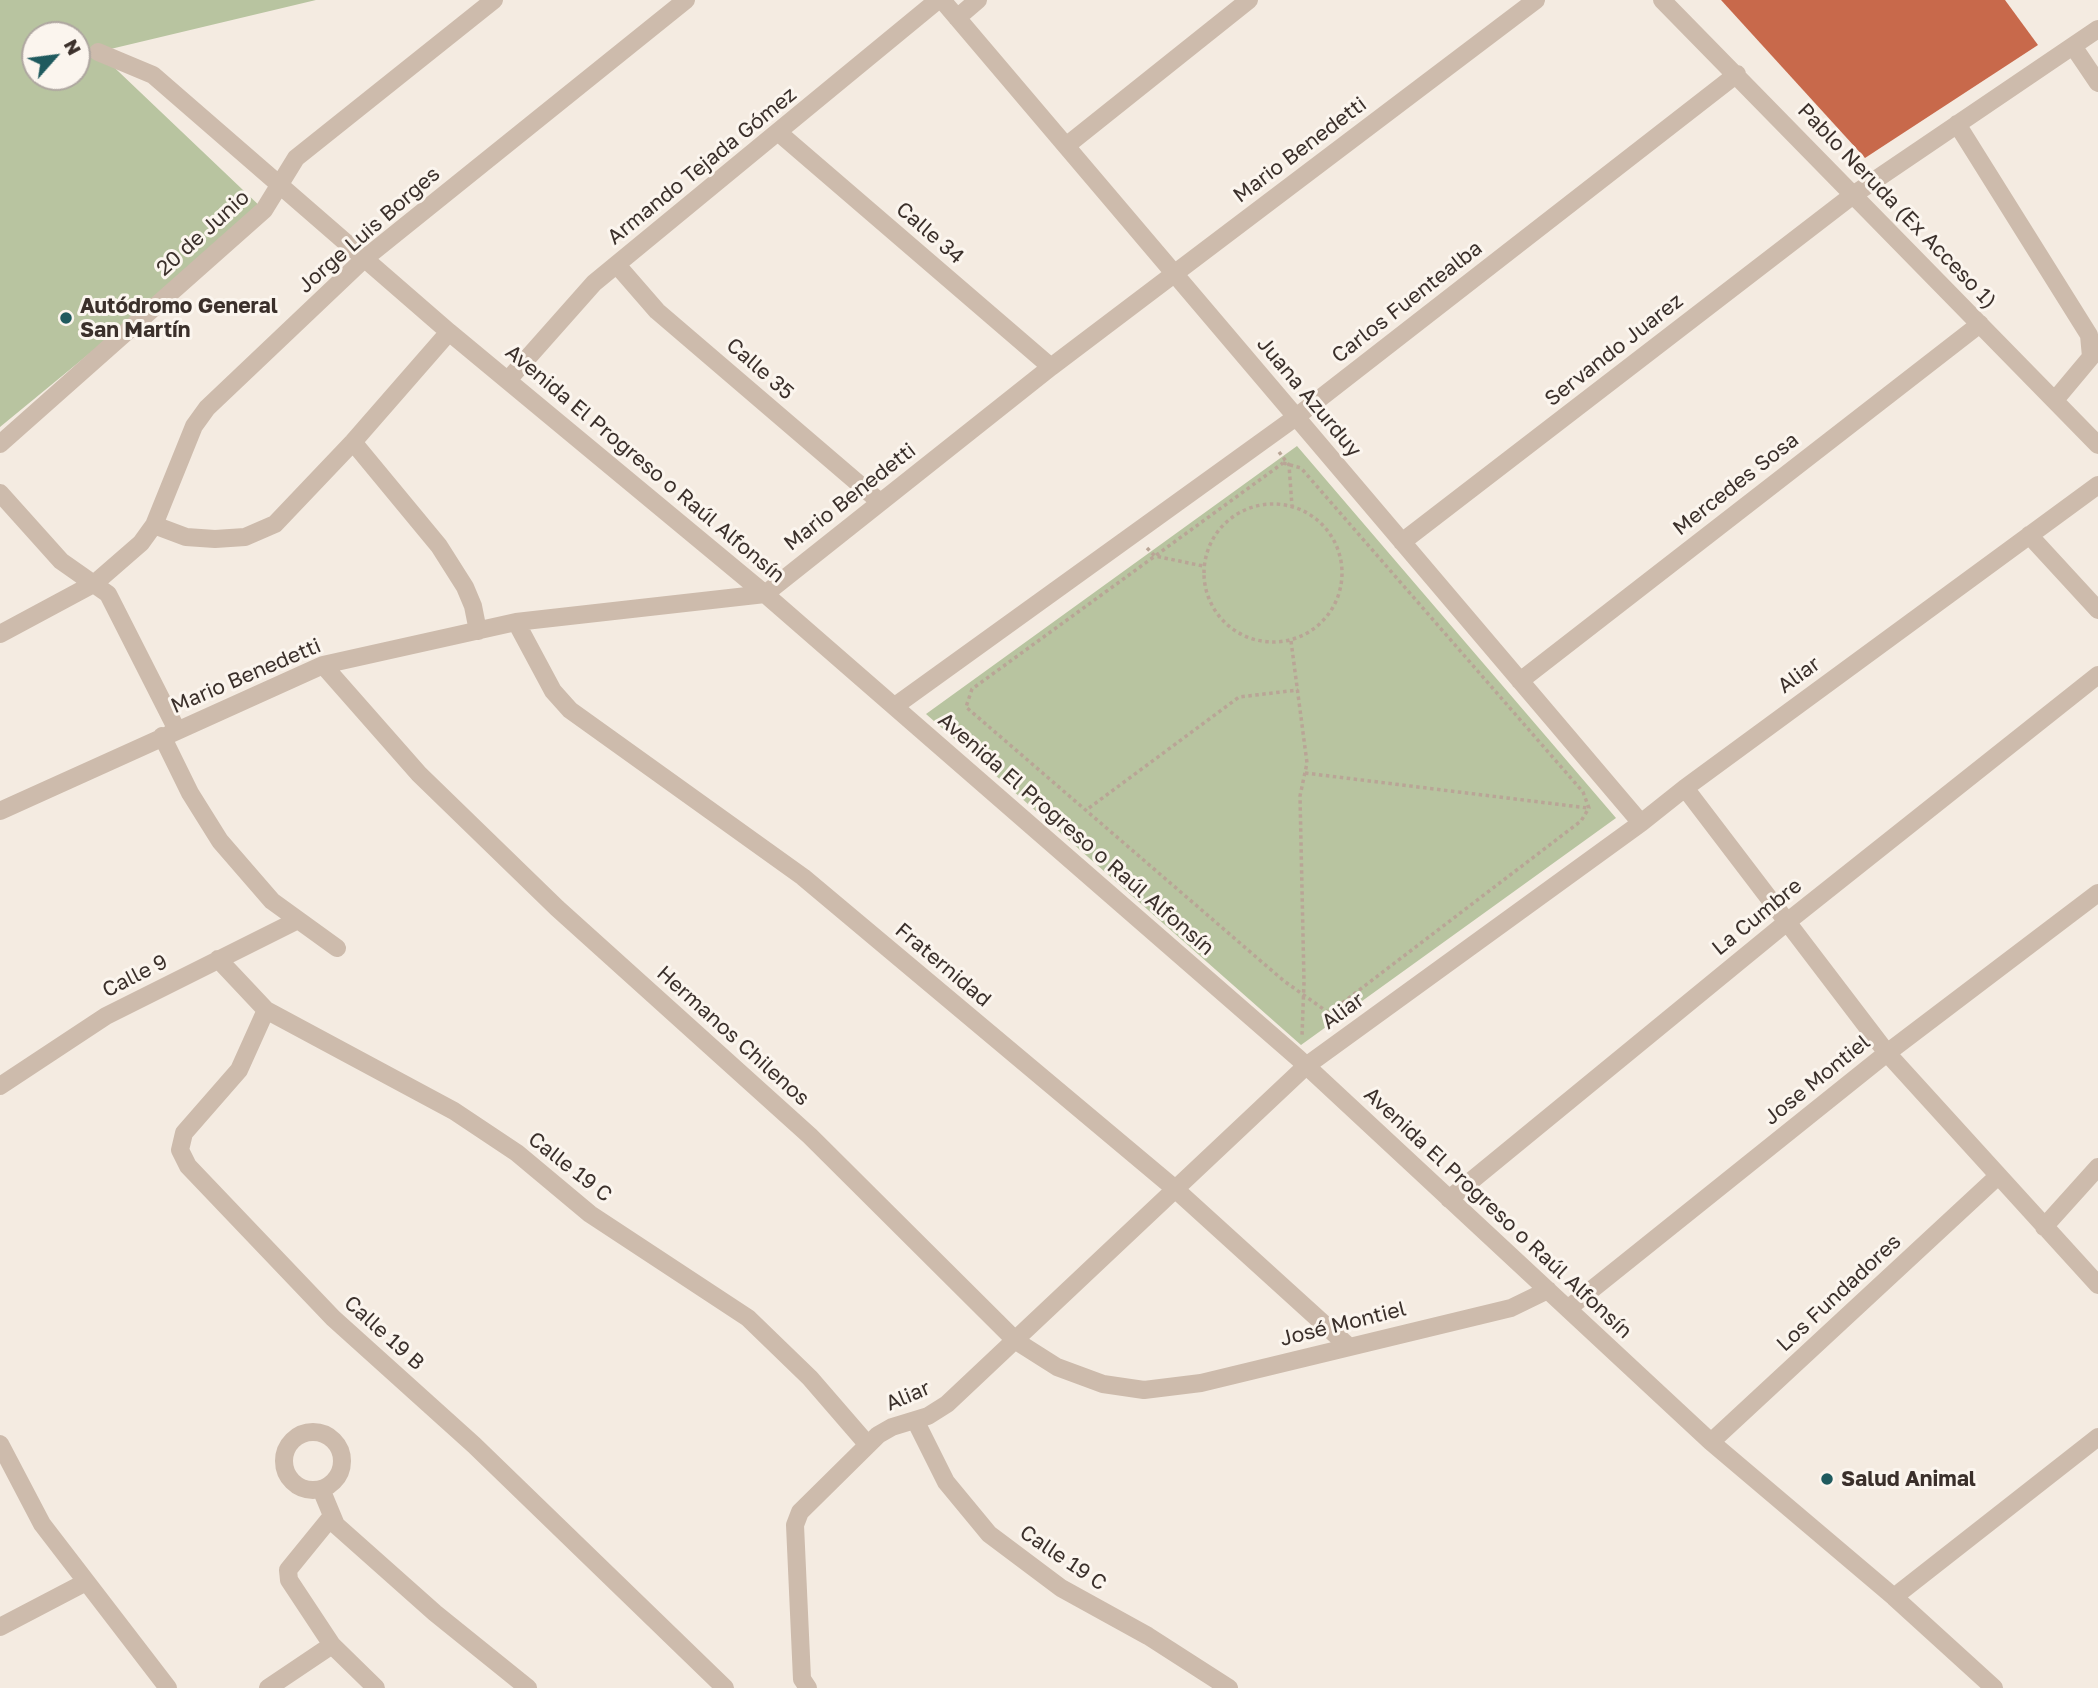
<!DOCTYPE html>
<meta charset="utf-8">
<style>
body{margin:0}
#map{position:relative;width:2098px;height:1688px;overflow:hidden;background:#f4ebe1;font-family:"Golos Text",sans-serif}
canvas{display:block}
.north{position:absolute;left:21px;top:21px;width:70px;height:70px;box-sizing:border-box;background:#fbf5ee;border:2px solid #aea6a0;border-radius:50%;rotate:62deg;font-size:19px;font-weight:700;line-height:28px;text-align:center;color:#3b302b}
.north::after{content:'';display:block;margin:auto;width:24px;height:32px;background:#1f5a5e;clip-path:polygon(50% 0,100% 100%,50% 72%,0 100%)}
</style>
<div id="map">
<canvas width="2098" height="1688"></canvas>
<div class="north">N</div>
</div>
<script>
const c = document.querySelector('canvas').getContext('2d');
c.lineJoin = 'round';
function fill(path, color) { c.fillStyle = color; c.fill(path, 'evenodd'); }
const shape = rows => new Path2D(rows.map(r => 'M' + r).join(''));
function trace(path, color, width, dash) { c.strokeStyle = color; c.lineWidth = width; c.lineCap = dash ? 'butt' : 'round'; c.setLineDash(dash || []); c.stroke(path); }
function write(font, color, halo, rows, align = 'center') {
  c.font = font + ' "Golos Text",sans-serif'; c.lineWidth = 6; c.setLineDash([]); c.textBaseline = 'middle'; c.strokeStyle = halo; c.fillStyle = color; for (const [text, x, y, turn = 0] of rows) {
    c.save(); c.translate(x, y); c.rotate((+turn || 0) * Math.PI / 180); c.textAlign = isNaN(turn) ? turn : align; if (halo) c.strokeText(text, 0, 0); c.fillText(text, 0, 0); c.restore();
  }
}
fill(shape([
 [0,0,316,0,98,52,264,210,0,427],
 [35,35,77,35,77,77,35,77],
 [1297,446,1616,818,1301,1045,926,714]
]), '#b8c4a0');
fill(shape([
 [1721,0,2005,0,2038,45,1865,158]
]), '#c8694b');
trace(shape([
 [1279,452,1289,465,1292,506],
 [1283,463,1301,468,1583,792,1589,808,1581,821,1329,1013,1284,981,966,707,972,689,1283,463],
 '1204 573a69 69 0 1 1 138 0a69 69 0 1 1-138 0Z',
 [1147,548,1155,556,1203,566],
 [1291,641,1307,763,1300,796,1304,982,1302,1036],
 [1305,773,1588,808],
 [1089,808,1239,697,1298,690]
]), '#b9a596', 3.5, [3.5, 3.5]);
trace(shape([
 [942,0,1641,823],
 [1662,0,2098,445],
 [957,18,978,0],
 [2073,46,2098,83],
 [98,52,153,75,449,332,765,594,1298,1058,1711,1442,1894,1597,1994,1688],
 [1957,124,2089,335,2091,357,2055,400],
 [779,133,1051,367],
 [1066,146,1249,0],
 [617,265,657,311,880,502],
 [508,380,594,283,938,0],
 [353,442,439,546,465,587,473,606,478,631],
 [0,444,264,210,296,158,494,0],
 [0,493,61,561,108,594,177,730],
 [154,525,186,537,215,539,245,537,275,524,353,442,449,332],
 [2029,535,2098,610],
 [1402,542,1853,195,2098,29],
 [516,622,553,691,570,710,803,877,1174,1188,1347,1345],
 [0,634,95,583,141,543,154,525,194,426,207,408,364,259,686,0],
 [323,665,419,774,557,908,810,1136,1016,1341,1057,1367,1103,1384,1144,1390,1201,1383,1511,1308,1548,1290],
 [1520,681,1980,324],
 [895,706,1296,417,1737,74],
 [162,736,190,793,220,841,272,901,337,948],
 [1685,788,1887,1053,2098,1285],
 [0,811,323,665,516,622,765,594,1051,367,1536,0],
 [218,959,266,1010,454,1111,517,1153,590,1214,748,1318,810,1378,868,1445],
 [266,1010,239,1070,184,1133,180,1150,188,1166,333,1318,474,1445,725,1688],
 [0,1086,106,1016,298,920],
 [1449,1199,1787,922,2098,675],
 [2044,1227,2098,1167],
 [1570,1307,1887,1053,2098,893],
 [915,1420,946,1482,989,1534,1061,1588,1148,1636,1229,1688],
 '284 1461a29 29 0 1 1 58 0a29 29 0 1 1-58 0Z',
 [1711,1442,1997,1177],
 [0,1444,42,1524,168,1688],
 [321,1489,336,1525,435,1613,528,1688],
 [332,1516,288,1570,289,1580,332,1645,376,1688],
 [1894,1597,2098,1437],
 [0,1627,86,1582],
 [268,1688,332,1645],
 [808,1688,802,1679,795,1525,800,1512,878,1435,892,1427,928,1416,947,1404,1306,1066,1641,823,1685,788,2098,485]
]), '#cdbbac', 18);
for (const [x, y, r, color] of [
 [66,318,7,"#1f5a5e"],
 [1827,1479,7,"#1f5a5e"]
]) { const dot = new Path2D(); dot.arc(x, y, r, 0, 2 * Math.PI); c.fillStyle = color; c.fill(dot); trace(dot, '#fbf5ee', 2.5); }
write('21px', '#3b302b', '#fbf5ee', [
 ["Mario Benedetti",1300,150,-37],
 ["Armando Tejada Gómez",702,166,-39],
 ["Pablo Neruda (Ex Acceso 1)",1897,206,46],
 ["Jorge Luis Borges",369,230,-41],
 ["20 de Junio",203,233,-42],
 ["Calle 34",930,233,41],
 ["Carlos Fuentealba",1407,302,-38],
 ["Servando Juarez",1614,350,-38],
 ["Calle 35",760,369,41],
 ["Juana Azurduy",1309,397,50],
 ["Avenida El Progreso o Raúl Alfonsín",645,464,40],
 ["Mercedes Sosa",1736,484,-38],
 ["Mario Benedetti",850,497,-38],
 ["Aliar",1799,675,-36],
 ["Mario Benedetti",246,676,-23],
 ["Avenida El Progreso o Raúl Alfonsín",1076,834,41],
 ["La Cumbre",1757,917,-39],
 ["Fraternidad",943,965,40],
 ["Calle 9",135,976,-27],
 ["Aliar",1343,1011,-36],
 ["Hermanos Chilenos",733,1036,42],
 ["Jose Montiel",1817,1080,-39],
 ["Calle 19 C",570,1167,38],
 ["Avenida El Progreso o Raúl Alfonsín",1498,1213,43],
 ["Los Fundadores",1839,1293,-43],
 ["José Montiel",1343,1324,-14],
 ["Calle 19 B",384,1333,42],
 ["Aliar",908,1396,-23],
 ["Calle 19 C",1063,1558,34]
]);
write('bold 21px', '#3b302b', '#fbf5ee', [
 ["Autódromo General",80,306],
 ["San Martín",80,330],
 ["Salud Animal",1841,1479]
], 'left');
</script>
